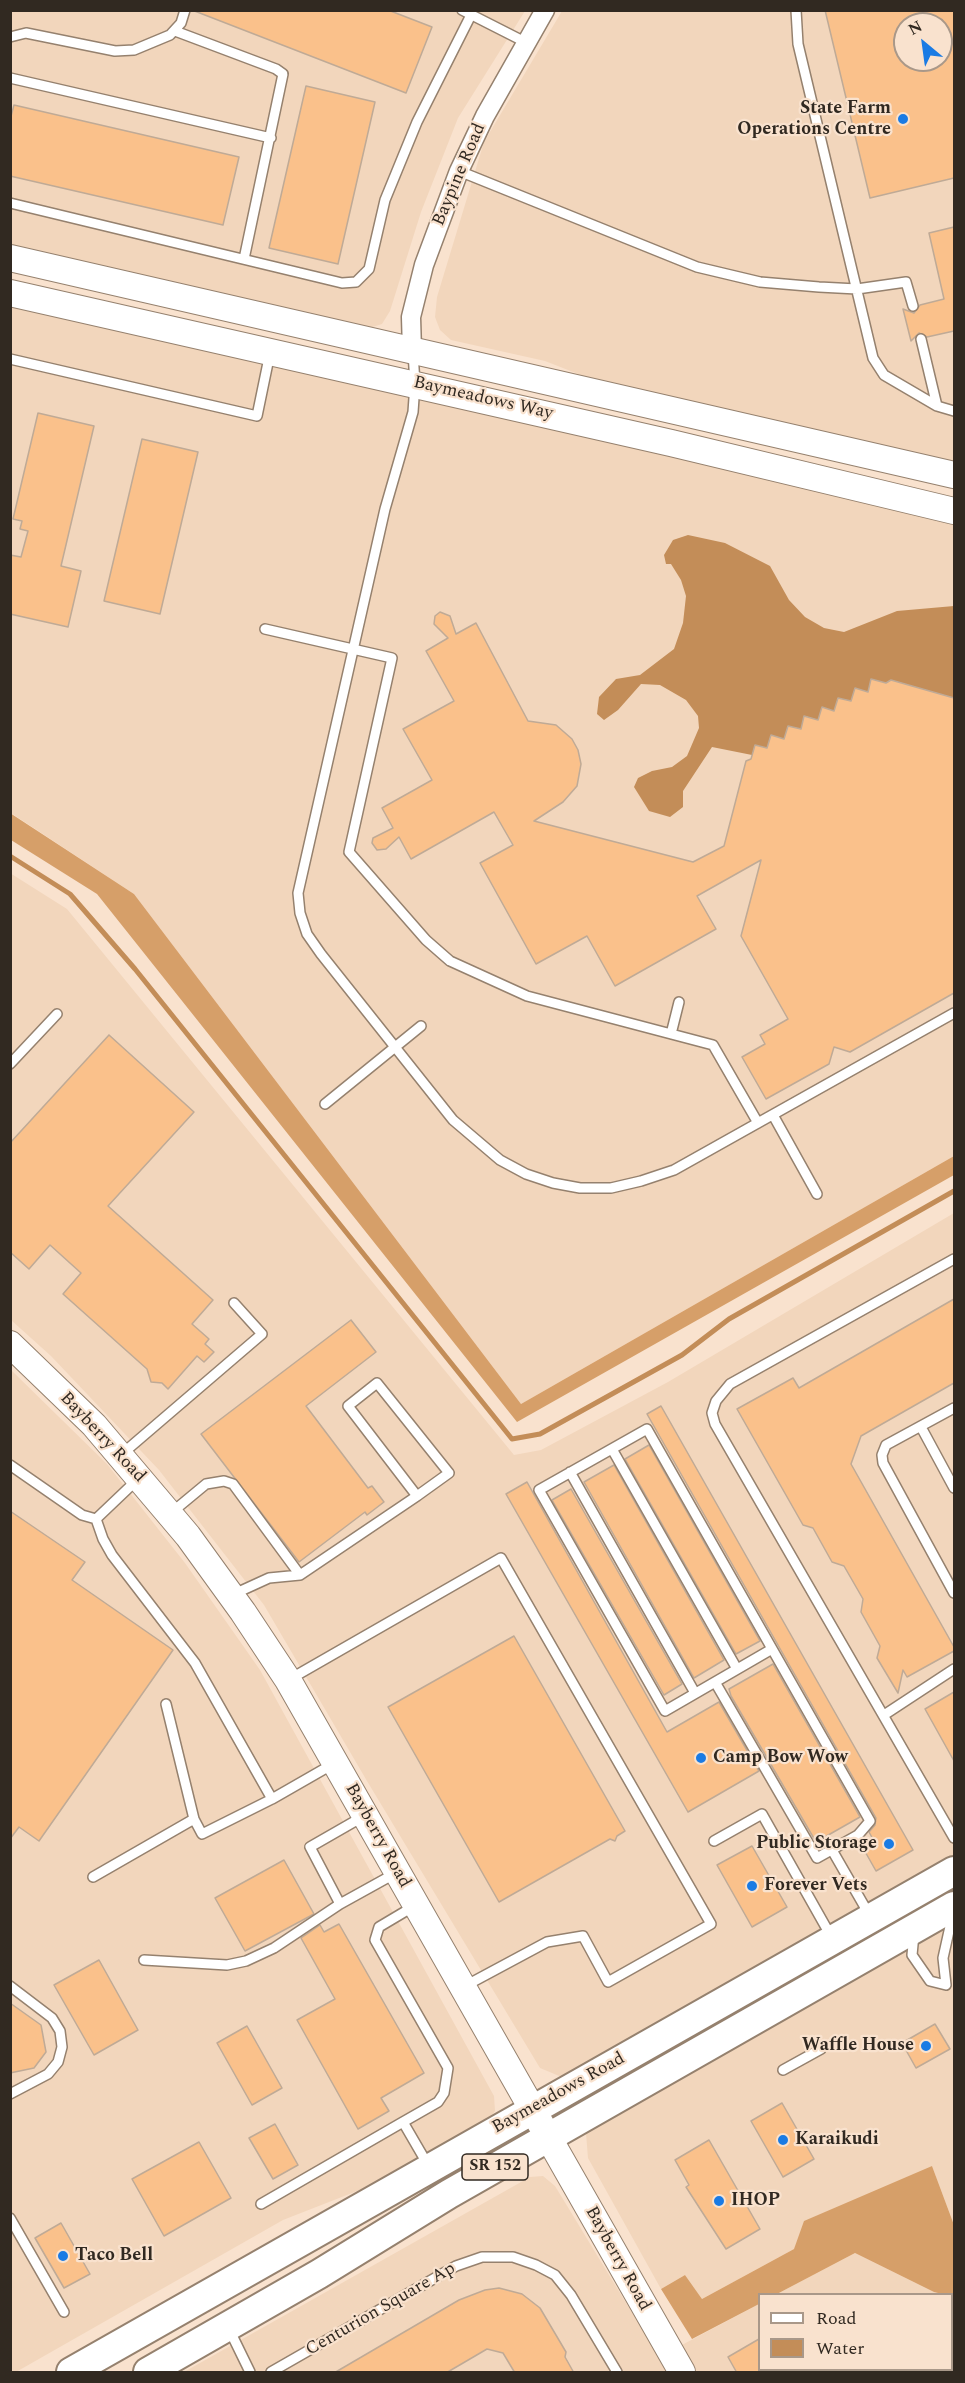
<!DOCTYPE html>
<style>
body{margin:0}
#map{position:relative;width:965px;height:2383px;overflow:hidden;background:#f9e2ce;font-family:Spectral,serif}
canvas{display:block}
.frame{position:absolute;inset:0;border:12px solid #312921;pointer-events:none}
.legend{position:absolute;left:758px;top:2293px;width:195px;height:78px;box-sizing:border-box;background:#f9e2ce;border:2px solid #a99889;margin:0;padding:8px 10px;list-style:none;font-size:18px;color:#312921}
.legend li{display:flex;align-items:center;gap:12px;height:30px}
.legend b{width:30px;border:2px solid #a99889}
.north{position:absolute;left:893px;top:12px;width:60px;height:60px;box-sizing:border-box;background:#f9e2ce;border:2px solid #a99889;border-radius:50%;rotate:331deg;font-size:16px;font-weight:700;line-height:24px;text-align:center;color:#312921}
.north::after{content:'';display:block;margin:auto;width:21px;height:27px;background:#1a7be4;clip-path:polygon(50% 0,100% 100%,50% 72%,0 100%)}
</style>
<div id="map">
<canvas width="965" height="2383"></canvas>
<div class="frame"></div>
<ul class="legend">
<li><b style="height:8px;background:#fff"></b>Road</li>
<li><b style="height:16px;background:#c38d58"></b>Water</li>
</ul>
<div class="north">N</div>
</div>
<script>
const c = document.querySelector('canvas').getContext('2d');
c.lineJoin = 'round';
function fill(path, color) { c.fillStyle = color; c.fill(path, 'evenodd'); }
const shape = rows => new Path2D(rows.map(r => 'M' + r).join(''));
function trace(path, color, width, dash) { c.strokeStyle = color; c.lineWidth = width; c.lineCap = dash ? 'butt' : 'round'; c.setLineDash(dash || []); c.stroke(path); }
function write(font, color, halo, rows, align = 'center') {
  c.font = font + ' Spectral,serif'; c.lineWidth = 4.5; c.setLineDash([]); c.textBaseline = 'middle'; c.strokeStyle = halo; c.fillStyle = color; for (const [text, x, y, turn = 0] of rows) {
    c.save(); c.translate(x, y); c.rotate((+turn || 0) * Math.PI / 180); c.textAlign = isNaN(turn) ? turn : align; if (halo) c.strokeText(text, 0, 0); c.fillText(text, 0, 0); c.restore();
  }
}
fill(shape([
 [11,11,525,11,458,118,421,212,390,311,382,324,363,330,11,248],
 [562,11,954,11,954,464,609,386,545,361,451,340,440,330,435,317,437,297,484,142],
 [905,24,941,24,941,60,905,60],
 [10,300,954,520,954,1156,521,1404,134,894,11,813],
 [10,873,67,909,514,1455,541,1450,668,1382,954,1213,954,1858,564,2078,540,2068,367,1781,264,1605,159,1470,51,1356,11,1320],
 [10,1369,107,1464,185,1563,260,1670,494,2096,495,2111,486,2124,398,2175,283,2220,16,2372,10,2372],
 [954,1918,954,2225,932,2166,794,2249,702,2299,685,2275,661,2289,588,2158,586,2133,591,2122],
 [543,2176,555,2186,668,2372,184,2372,530,2177],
 [855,2253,934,2292,944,2294,777,2294],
 [952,2296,954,2297,954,2372,697,2372,680,2346,759,2304,760,2370,952,2370]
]), '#f2d6bc');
fill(shape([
 [10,813,134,894,521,1404,954,1156,954,1175,517,1422,97,894,11,840],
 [932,2166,954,2225,954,2297,934,2292,855,2253,777,2294,760,2294,759,2304,692,2339,661,2289,685,2275,702,2299,794,2249,804,2221]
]), '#d69f69');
fill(shape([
 [688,535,725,543,770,566,789,600,805,617,824,628,844,632,897,611,954,606,954,698,891,680,886,683,871,679,868,692,855,688,851,701,838,698,834,711,822,708,818,720,805,716,801,729,788,726,784,739,771,735,767,748,755,745,752,755,712,747,683,791,683,807,670,817,649,811,634,787,638,778,652,771,672,767,687,756,699,728,698,716,686,700,660,685,641,684,618,710,604,720,597,714,599,697,616,679,640,675,674,649,683,623,686,596,681,580,671,564,666,564,664,555,673,540]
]), '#c38d58');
trace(shape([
 [10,856,70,894,135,969,512,1439,540,1434,682,1355,729,1319,954,1191]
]), '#c38d58', 5);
const building = shape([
 [192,10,388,10,432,27,406,93,192,10],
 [825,10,954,10,954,178,870,198,825,10],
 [905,24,941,24,941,60,905,60,905,24],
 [306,86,375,102,338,264,269,248,306,86],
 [14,105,239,157,223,225,10,176,10,120,14,105],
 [954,227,954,331,927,337,919,333,911,341,903,309,914,313,920,305,944,299,929,233,954,227],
 [38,413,94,426,61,566,81,571,68,627,10,614,10,555,21,557,28,531,20,529,22,521,13,519,38,413],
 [142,439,198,452,160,614,104,601,142,439],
 [440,612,450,616,456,634,476,623,528,721,556,725,572,739,578,750,581,764,577,786,563,802,534,821,693,862,724,846,746,761,751,759,755,745,767,748,771,735,784,739,788,726,801,729,804,716,818,720,822,707,834,711,838,698,851,701,855,688,868,692,871,679,886,683,891,680,954,698,954,993,850,1052,834,1047,829,1064,766,1099,742,1057,765,1044,760,1035,788,1019,741,936,761,860,697,896,716,929,615,986,587,936,536,964,480,863,513,845,494,812,411,859,399,837,386,849,377,850,372,843,373,838,393,828,382,808,432,780,403,729,454,701,426,651,448,638,434,624,435,616,440,612],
 [109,1035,194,1112,108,1206,213,1300,192,1324,209,1339,205,1344,214,1352,204,1362,197,1356,168,1389,162,1383,151,1382,147,1369,63,1294,81,1273,50,1245,29,1269,10,1252,10,1143,109,1035],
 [954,1299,954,1383,861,1436,851,1464,954,1647,954,1651,907,1677,903,1670,898,1693,877,1658,880,1646,861,1612,863,1599,844,1566,832,1562,813,1528,803,1525,737,1409,793,1378,799,1388,954,1299],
 [351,1320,376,1352,306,1406,368,1488,372,1486,384,1502,367,1515,365,1512,299,1562,201,1434,351,1320],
 [661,1406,913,1850,876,1871,863,1848,874,1841,869,1832,875,1825,876,1818,647,1414,661,1406],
 [649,1445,760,1641,736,1654,625,1459,649,1445],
 [614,1465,724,1660,694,1678,584,1482,614,1465],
 [527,1482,667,1732,719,1702,759,1771,688,1812,506,1494,527,1482],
 [571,1489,682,1684,664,1695,552,1500,571,1489],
 [10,1511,85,1562,72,1580,173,1650,39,1841,19,1827,10,1839,10,1511],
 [514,1636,625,1831,617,1836,615,1841,610,1839,499,1902,388,1707,514,1636],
 [773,1664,860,1817,816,1842,731,1696,729,1689,773,1664],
 [954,1692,954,1761,925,1709,954,1692],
 [752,1846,787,1907,752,1927,717,1865,752,1846],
 [284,1860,314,1914,245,1951,215,1898,284,1860],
 [339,1924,424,2073,381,2098,389,2111,358,2129,297,2020,335,1999,301,1938,320,1925,324,1932,339,1924],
 [99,1960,138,2030,94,2055,54,1985,99,1960],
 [10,2003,41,2025,46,2052,34,2068,10,2073,10,2003],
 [935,2024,950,2049,916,2068,902,2043,935,2024],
 [247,2026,282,2088,252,2105,217,2043,247,2026],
 [782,2103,814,2159,783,2177,751,2121,782,2103],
 [275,2124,298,2165,273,2179,249,2138,275,2124],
 [709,2140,760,2229,726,2249,686,2187,689,2185,675,2160,709,2140],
 [199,2142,231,2198,164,2236,132,2179,199,2142],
 [61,2223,90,2274,64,2288,35,2238,61,2223],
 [499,2288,522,2294,540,2308,566,2352,565,2357,574,2373,515,2373,503,2353,487,2349,446,2373,334,2373,459,2300,485,2290,499,2288],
 [759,2339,759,2373,737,2373,728,2357,759,2339]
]);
fill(building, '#fac18b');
trace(building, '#bfaa96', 1.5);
const lane = shape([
 [462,10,527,43],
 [796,10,798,44,873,358,884,375,937,406,954,411],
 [175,31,276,69,283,74,244,259],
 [10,37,26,33,115,51,134,50,170,35,181,23,185,10],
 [10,78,271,138],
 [459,171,697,267,760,282,819,287,857,289,906,282,913,306],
 [10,203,342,283,356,282,369,269,385,200,417,122,471,15],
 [921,339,937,406],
 [413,352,415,384,413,412,385,509,298,893,300,913,307,934,321,954,453,1120,500,1160,526,1174,553,1183,580,1188,611,1188,641,1181,674,1170,954,1013],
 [10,359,257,416,270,353],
 [265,629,392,658,349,852,426,940,450,961,527,996,713,1045,758,1123],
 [671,1034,679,1002],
 [10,1064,57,1014],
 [325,1104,421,1026],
 [773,1115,817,1194],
 [954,1259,730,1384,716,1401,712,1413,715,1424,954,1838],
 [954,1408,886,1445,882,1455,883,1463,954,1593],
 [921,1427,954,1488],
 [612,1449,737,1669],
 [122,1454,262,1334,234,1303],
 [10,1465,82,1515,96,1519],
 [570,1472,695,1693],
 [138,1479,96,1519,103,1539,112,1555,195,1663,272,1799,333,1764],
 [171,1513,206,1484,224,1481,233,1484,300,1575],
 [234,1594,269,1578,300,1575,417,1496,449,1473,377,1383,348,1406,417,1496],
 [290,1679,501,1558,711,1924,608,1982,583,1936,547,1942,465,1986],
 [715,1682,817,1858,858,1835,870,1821,647,1429,539,1490,665,1711,772,1649],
 [166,1704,194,1819],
 [884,1715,954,1669],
 [364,1816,310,1847,340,1904,396,1873],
 [714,1841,762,1814,832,1938],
 [832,1850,870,1916],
 [93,1877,194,1819,202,1834,272,1799],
 [914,1934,912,1955,930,1981,946,1985,943,1958,953,1913],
 [144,1960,227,1965,246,1961,274,1948,340,1904],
 [10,1986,52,2018,60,2031,62,2047,58,2062,48,2074,10,2094],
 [783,2070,821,2049],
 [403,2122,438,2102,444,2093,448,2068,375,1940,379,1927,416,1905],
 [261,2204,403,2122,428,2165],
 [10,2218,64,2312],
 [229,2329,250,2372],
 [271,2372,456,2266,482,2257,513,2257,536,2265,555,2275,571,2295,617,2372],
 [902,2372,902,2370]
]);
const street = shape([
 [412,351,411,317,424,265,459,171,485,116,545,10]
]);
const secondary = shape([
 [10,258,954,475],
 [10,293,671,443,954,511],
 [10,1344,94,1425,188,1536,243,1612,288,1680,682,2372]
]);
const primary = shape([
 [71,2372,954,1871],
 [148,2372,319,2274,449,2194,954,1906]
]);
trace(lane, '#95816e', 12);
trace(street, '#95816e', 21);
trace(secondary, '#95816e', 28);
trace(primary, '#95816e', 32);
trace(lane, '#fff', 9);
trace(street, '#fff', 18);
trace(secondary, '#fff', 26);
trace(primary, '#fff', 28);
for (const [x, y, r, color] of [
 [903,119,6,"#1a7be4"],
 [701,1758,6,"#1a7be4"],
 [889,1844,6,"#1a7be4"],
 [752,1886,6,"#1a7be4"],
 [926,2046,6,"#1a7be4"],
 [783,2140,6,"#1a7be4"],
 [719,2201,6,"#1a7be4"],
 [63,2256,6,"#1a7be4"]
]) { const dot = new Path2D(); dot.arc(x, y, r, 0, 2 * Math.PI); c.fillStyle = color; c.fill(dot); trace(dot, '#f9e2ce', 2); }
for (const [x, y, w] of [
 [495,2167,66]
]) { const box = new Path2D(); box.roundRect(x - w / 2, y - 13, w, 26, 4.5); c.fillStyle = '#f9e2ce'; c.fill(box); trace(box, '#312921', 1.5); }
write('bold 16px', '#312921', null, [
 ["SR 152",495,2167]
]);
write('bold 18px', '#312921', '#f9e2ce', [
 ["State Farm",891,109,"right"],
 ["Operations Centre",891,130,"right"],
 ["Camp Bow Wow",713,1758],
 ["Public Storage",877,1844,"right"],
 ["Forever Vets",764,1886],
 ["Waffle House",914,2046,"right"],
 ["Karaikudi",795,2140],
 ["IHOP",731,2201],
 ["Taco Bell",75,2256]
], 'left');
write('18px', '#312921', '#f9e2ce', [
 ["Baypine Road",460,175,-67],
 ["Baymeadows Way",483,399,13],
 ["Bayberry Road",102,1438,47],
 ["Bayberry Road",377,1836,61],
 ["Baymeadows Road",559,2094,-29],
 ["Bayberry Road",617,2259,61],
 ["Centurion Square Ap",381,2310,-30]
]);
</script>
